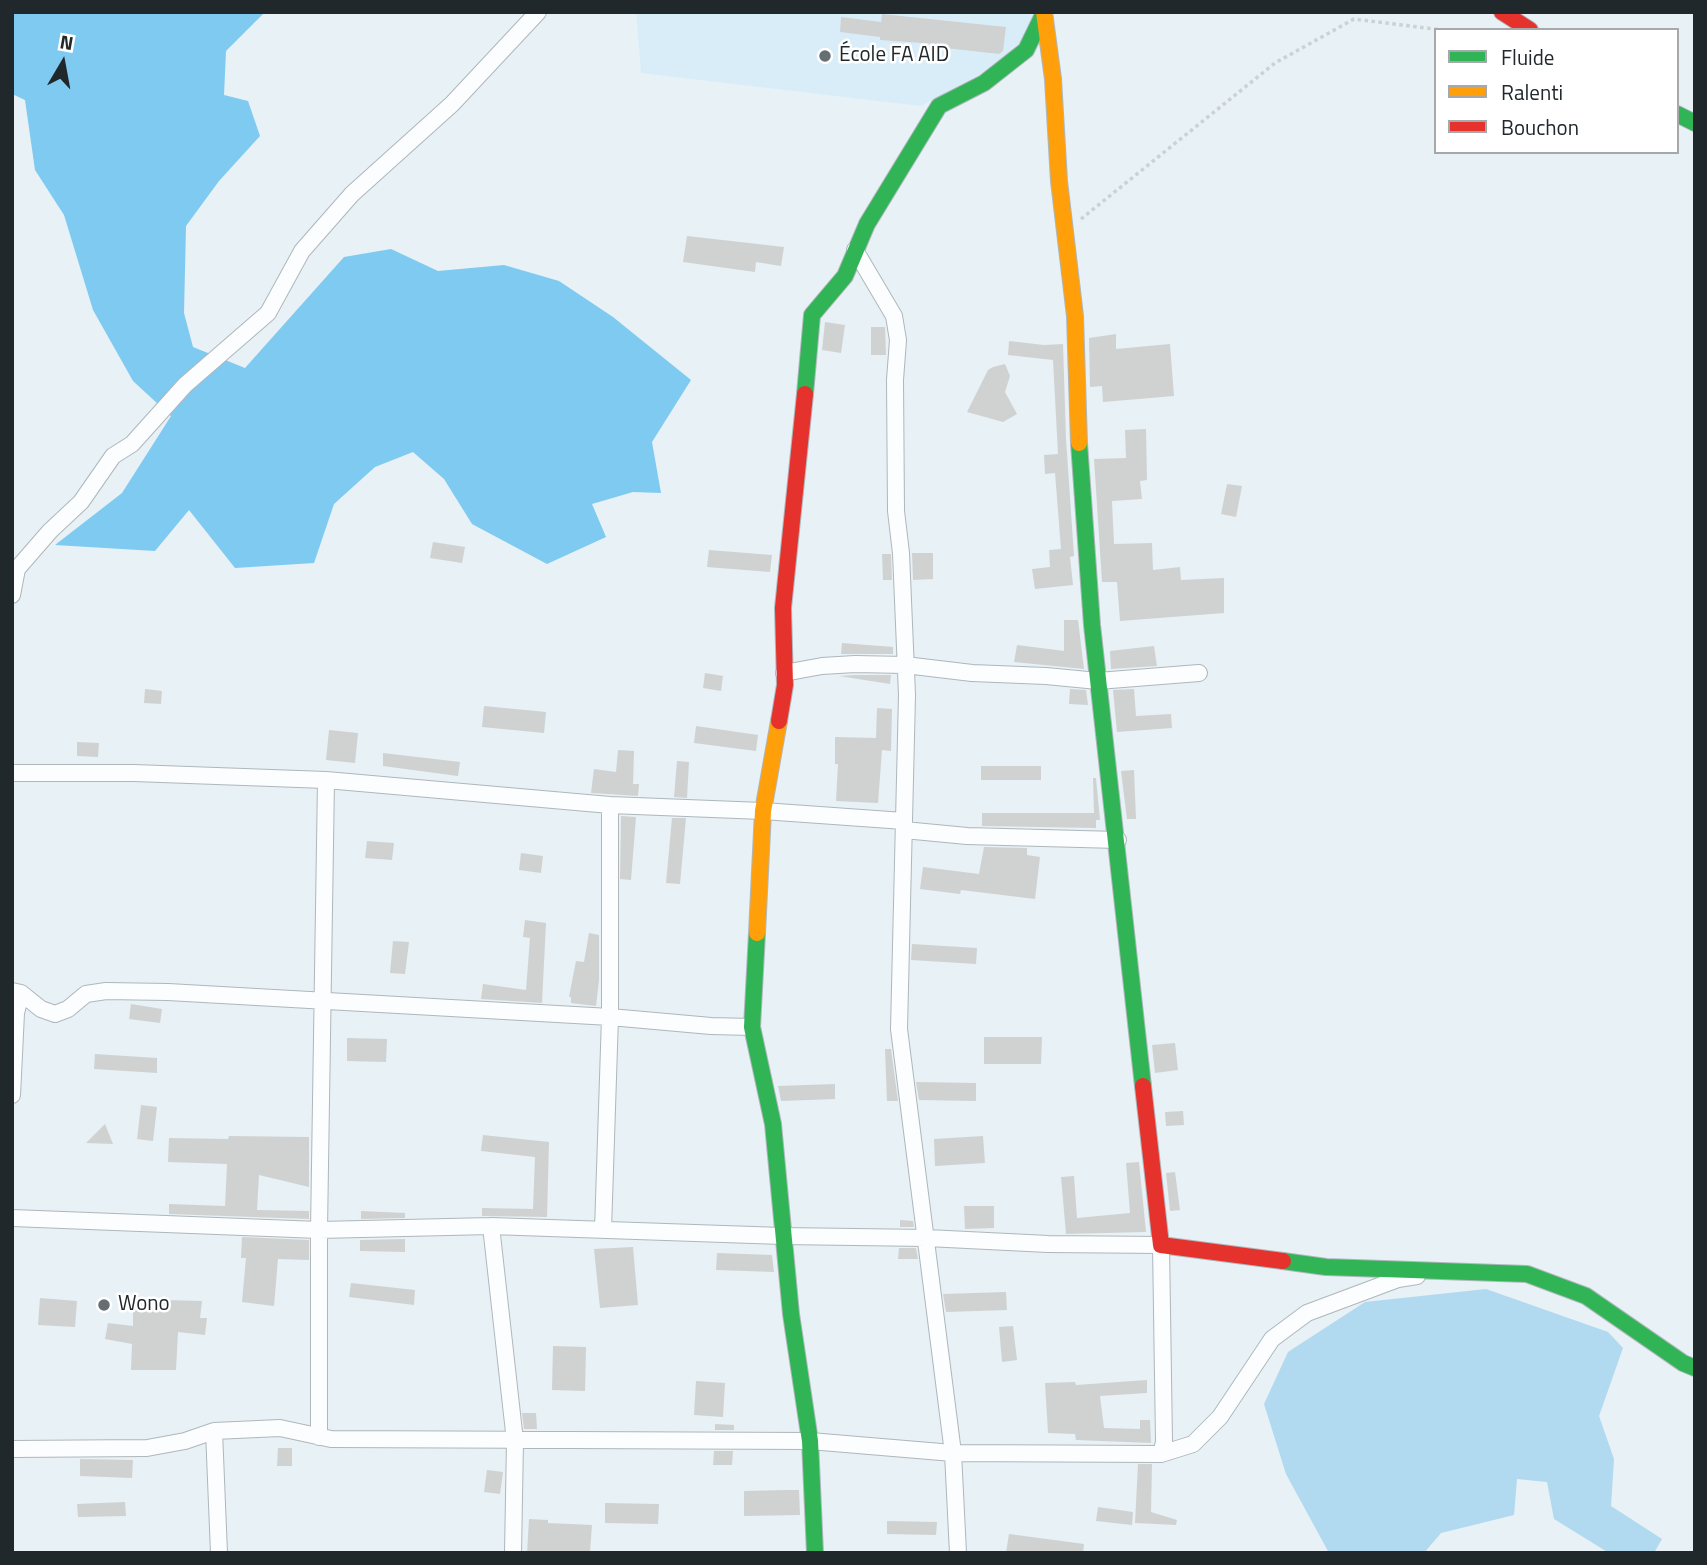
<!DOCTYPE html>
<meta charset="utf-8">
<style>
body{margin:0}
#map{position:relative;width:1707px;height:1565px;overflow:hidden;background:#e7f1f6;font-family:"Titillium Web",sans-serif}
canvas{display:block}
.frame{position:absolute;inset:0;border:14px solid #20282c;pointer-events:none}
.legend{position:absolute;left:1434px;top:28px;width:245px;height:126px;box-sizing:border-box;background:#fff;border:2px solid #a6a9ab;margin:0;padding:9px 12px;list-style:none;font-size:21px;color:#20282c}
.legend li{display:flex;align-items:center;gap:14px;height:35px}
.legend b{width:35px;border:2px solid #a6a9ab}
.north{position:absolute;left:28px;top:28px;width:70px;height:70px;-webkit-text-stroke:5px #fff;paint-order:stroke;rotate:10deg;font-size:19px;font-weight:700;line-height:28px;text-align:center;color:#20282c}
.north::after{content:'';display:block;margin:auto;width:24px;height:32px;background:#20282c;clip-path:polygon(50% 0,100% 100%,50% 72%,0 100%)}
</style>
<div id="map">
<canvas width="1707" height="1565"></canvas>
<div class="frame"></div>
<ul class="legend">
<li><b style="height:9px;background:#30b455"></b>Fluide</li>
<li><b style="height:9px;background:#ff9f0a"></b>Ralenti</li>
<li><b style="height:9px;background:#e5322d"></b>Bouchon</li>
</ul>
<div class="north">N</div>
</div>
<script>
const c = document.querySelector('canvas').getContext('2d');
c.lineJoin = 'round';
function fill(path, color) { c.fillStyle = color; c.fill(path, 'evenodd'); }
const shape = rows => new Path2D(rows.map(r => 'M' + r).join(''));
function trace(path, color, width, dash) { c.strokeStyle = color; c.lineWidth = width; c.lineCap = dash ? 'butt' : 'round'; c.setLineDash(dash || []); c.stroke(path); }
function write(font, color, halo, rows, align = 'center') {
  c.font = font + ' "Titillium Web",sans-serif'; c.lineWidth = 5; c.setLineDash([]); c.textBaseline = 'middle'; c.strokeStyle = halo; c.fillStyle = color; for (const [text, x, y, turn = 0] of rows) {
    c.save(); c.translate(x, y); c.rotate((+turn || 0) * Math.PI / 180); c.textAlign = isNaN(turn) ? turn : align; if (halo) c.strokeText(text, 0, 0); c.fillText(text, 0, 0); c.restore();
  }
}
fill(shape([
 [636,12,1037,12,1022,47,998,64,921,106,641,73]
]), '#d9edf9');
fill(shape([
 [1486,1289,1608,1332,1623,1348,1599,1416,1614,1459,1611,1506,1662,1539,1654,1553,1609,1553,1554,1519,1547,1482,1517,1479,1514,1515,1441,1533,1424,1553,1329,1553,1286,1474,1264,1404,1288,1352,1365,1302]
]), '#b1d9ef');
fill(shape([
 [12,12,265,12,226,51,224,95,248,101,260,136,219,181,186,226,184,313,193,347,245,368,344,257,391,249,438,271,504,265,559,281,613,317,691,380,652,442,661,493,633,492,592,504,606,537,547,564,472,524,444,479,413,452,375,467,334,504,314,563,235,568,189,510,155,551,55,545,122,493,171,416,133,381,93,310,64,215,35,170,25,100,12,94]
]), '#7fcaf0');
fill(shape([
 [882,14,1006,27,1003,51,999,54,936,47,936,44,880,40,880,37,840,32,841,17,881,22],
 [687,236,784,247,781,266,756,262,755,272,683,262],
 [825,322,845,325,841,353,822,350],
 [871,327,885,327,886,355,871,355],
 [1116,334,1116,349,1170,344,1174,396,1103,402,1102,386,1090,387,1089,338],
 [1009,341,1044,345,1063,344,1066,439,1074,556,1070,557,1073,585,1035,589,1032,569,1050,567,1049,550,1061,549,1055,473,1045,474,1044,455,1058,454,1053,360,1008,355],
 [1005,364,1010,376,1005,392,1017,414,1003,422,967,412,988,370,993,367],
 [1146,429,1147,480,1140,481,1142,499,1112,501,1114,544,1152,543,1153,570,1180,567,1181,580,1224,578,1224,613,1120,621,1117,582,1102,582,1094,459,1126,458,1125,430],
 [1227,484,1242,486,1236,517,1221,514],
 [433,542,465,547,462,563,430,558],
 [709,550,772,555,770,572,707,567],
 [912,553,933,553,933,579,913,580],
 [882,554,891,554,892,580,883,580],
 [1064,620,1078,620,1084,669,1014,662,1017,645,1064,651],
 [842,643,893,647,893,654,841,654],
 [1154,646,1157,666,1111,669,1110,651],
 [705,673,723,676,721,691,703,688],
 [855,675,891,675,890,684,839,676],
 [145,689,162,691,161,704,144,703],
 [1070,689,1086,690,1088,705,1069,704],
 [1134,689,1136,716,1171,714,1172,728,1117,732,1113,690],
 [484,706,546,712,544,733,482,727],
 [877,708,892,709,891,751,882,750,878,803,836,801,838,764,835,764,835,737,876,738],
 [696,726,758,735,756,751,694,743],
 [329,730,358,733,355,763,326,760],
 [77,742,99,743,98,757,77,756],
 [618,750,634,751,633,784,639,784,638,796,591,793,594,769,616,772],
 [383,753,460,762,458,776,383,766],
 [677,761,689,762,687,798,674,797],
 [981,766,1041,766,1041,780,981,780],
 [1134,770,1136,819,1127,819,1121,771],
 [1093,778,1096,778,1100,820,1096,820,1096,828,982,826,982,813,1094,813],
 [621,816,636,817,631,880,620,879],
 [672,818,686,818,680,884,666,883],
 [367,841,394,843,392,860,365,858],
 [984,847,1027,848,1027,855,1040,857,1035,899,961,890,960,894,920,889,923,867,979,874],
 [521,853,543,856,541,873,519,870],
 [525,920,546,923,542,1003,481,999,483,984,526,990,530,938,523,937],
 [589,933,599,935,599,980,596,1006,571,1003,571,997,569,997,576,961,584,962],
 [393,941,409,942,405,974,390,973],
 [912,944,977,948,976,964,911,960],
 [131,1004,162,1009,160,1023,129,1019],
 [984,1037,1042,1037,1041,1064,984,1064],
 [347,1038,387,1039,386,1062,347,1061],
 [1175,1043,1178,1070,1155,1073,1152,1045],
 [885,1049,891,1049,898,1101,887,1101],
 [95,1054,157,1058,157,1073,94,1069],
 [916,1082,976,1083,976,1101,919,1100],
 [835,1084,835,1099,781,1101,778,1086],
 [141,1105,157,1107,153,1141,137,1139],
 [1183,1111,1184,1125,1166,1126,1165,1112],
 [105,1124,113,1144,86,1143],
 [483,1135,549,1142,547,1217,482,1216,482,1208,533,1209,535,1157,481,1151],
 [229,1136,309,1137,309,1187,259,1175,257,1210,309,1211,309,1219,169,1214,169,1204,225,1206,227,1164,168,1162,169,1138,228,1139],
 [983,1136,985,1163,935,1166,934,1139],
 [1139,1162,1146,1232,1066,1234,1061,1177,1074,1176,1077,1218,1130,1213,1126,1163],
 [1175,1172,1180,1210,1170,1211,1166,1173],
 [964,1206,994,1206,994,1228,965,1229],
 [361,1211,405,1213,405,1218,361,1219],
 [900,1220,913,1221,914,1227,900,1227],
 [242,1237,309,1240,309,1260,278,1259,274,1306,242,1302,246,1258,241,1258],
 [405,1239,405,1252,360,1251,360,1240],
 [633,1247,638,1305,600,1308,594,1249],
 [899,1248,916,1248,918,1259,898,1259],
 [717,1253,772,1255,774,1272,716,1270],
 [351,1283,415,1290,414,1305,349,1297],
 [1006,1292,1007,1310,946,1312,943,1294],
 [40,1298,77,1301,75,1327,38,1325],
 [165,1300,202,1301,200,1318,207,1318,205,1335,178,1332,176,1370,131,1370,132,1344,105,1339,108,1323,133,1326,133,1301,164,1302],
 [1013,1326,1017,1360,1002,1362,999,1327],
 [553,1346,586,1347,585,1391,552,1390],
 [1147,1380,1147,1393,1100,1396,1104,1428,1140,1429,1140,1420,1150,1420,1151,1443,1076,1440,1075,1434,1048,1433,1045,1383,1075,1382,1076,1385],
 [696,1381,725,1383,723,1417,694,1415],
 [522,1413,536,1413,537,1429,524,1429],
 [715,1424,734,1425,734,1430,715,1430],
 [278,1448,292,1448,292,1466,277,1466],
 [714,1451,733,1451,732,1465,713,1465],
 [80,1459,133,1460,132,1478,80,1476],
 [1138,1464,1152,1464,1151,1512,1177,1520,1176,1525,1135,1523],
 [487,1470,503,1472,500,1494,484,1492],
 [785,1490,799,1490,800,1515,744,1516,744,1491],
 [125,1502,126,1516,78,1517,77,1504],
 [605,1503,659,1504,658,1524,605,1523],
 [1098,1507,1133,1512,1132,1525,1096,1521],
 [529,1519,548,1520,548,1523,592,1525,590,1553,527,1553],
 [887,1521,937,1522,936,1535,887,1534],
 [1009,1534,1084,1544,1083,1553,1006,1553]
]), '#d0d2d1');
const street = shape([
 [855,250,894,316,898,340,895,380,896,511,901,553,907,695,899,1029,953,1453,958,1553],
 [12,595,17,569,50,531,81,502,113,456,132,444,185,385,268,313,302,251,352,194,452,104,538,12],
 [784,673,822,666,855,664,905,665,972,673,1046,676,1098,681,1199,673],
 [12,773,134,773,326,780,610,805,763,811,904,821],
 [904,830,967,836,1118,840],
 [12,991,21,993,41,1009,55,1014,68,1009,86,994,106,991,168,992,610,1017,711,1026,752,1027],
 [12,1095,16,1013,21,993],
 [12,1218,319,1230,491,1226,782,1236,927,1238,1048,1244,1161,1245,1164,1442,1161,1454],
 [491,1226,515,1441,513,1553],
 [603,1230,610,1017,610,805],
 [214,1431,219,1553],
 [319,1437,319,1230,326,780],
 [12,1449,147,1448,185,1441,214,1431,280,1428,331,1439,810,1441,953,1453,1161,1454,1193,1444,1220,1417,1272,1339,1307,1313,1398,1279,1417,1276]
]);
const fast = shape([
 [1677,114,1695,123],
 [805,394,812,315,845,276,867,224,939,106,984,83,1026,50,1043,15],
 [1079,443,1092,625,1143,1086],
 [757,933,752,1027,773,1124,791,1314,810,1441,815,1553],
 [1283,1261,1326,1267,1527,1274,1586,1296,1683,1363,1695,1368]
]);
const slow = shape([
 [1044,12,1053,79,1059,181,1075,316,1079,443],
 [757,933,763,811,779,721]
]);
const jam = shape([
 [1502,12,1530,30],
 [779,721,785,685,783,608,805,394],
 [1143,1086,1161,1245,1283,1261]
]);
trace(street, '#afb7bc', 18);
trace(fast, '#afb7bc', 18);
trace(slow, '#afb7bc', 18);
trace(jam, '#afb7bc', 18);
trace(shape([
 [1081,219,1275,63,1354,19,1442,30]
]), '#ccd1d2', 3.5, [3.5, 3.5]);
trace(street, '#fbfdfe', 16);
trace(fast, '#30b455', 16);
trace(slow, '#ff9f0a', 16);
trace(jam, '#e5322d', 16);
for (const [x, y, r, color] of [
 [825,56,7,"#666e73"],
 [104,1305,7,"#666e73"]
]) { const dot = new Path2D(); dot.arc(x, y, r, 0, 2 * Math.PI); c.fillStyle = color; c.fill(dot); trace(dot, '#fff', 2.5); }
write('21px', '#20282c', '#fff', [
 ["École FA AID",839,56],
 ["Wono",118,1305]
], 'left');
</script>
